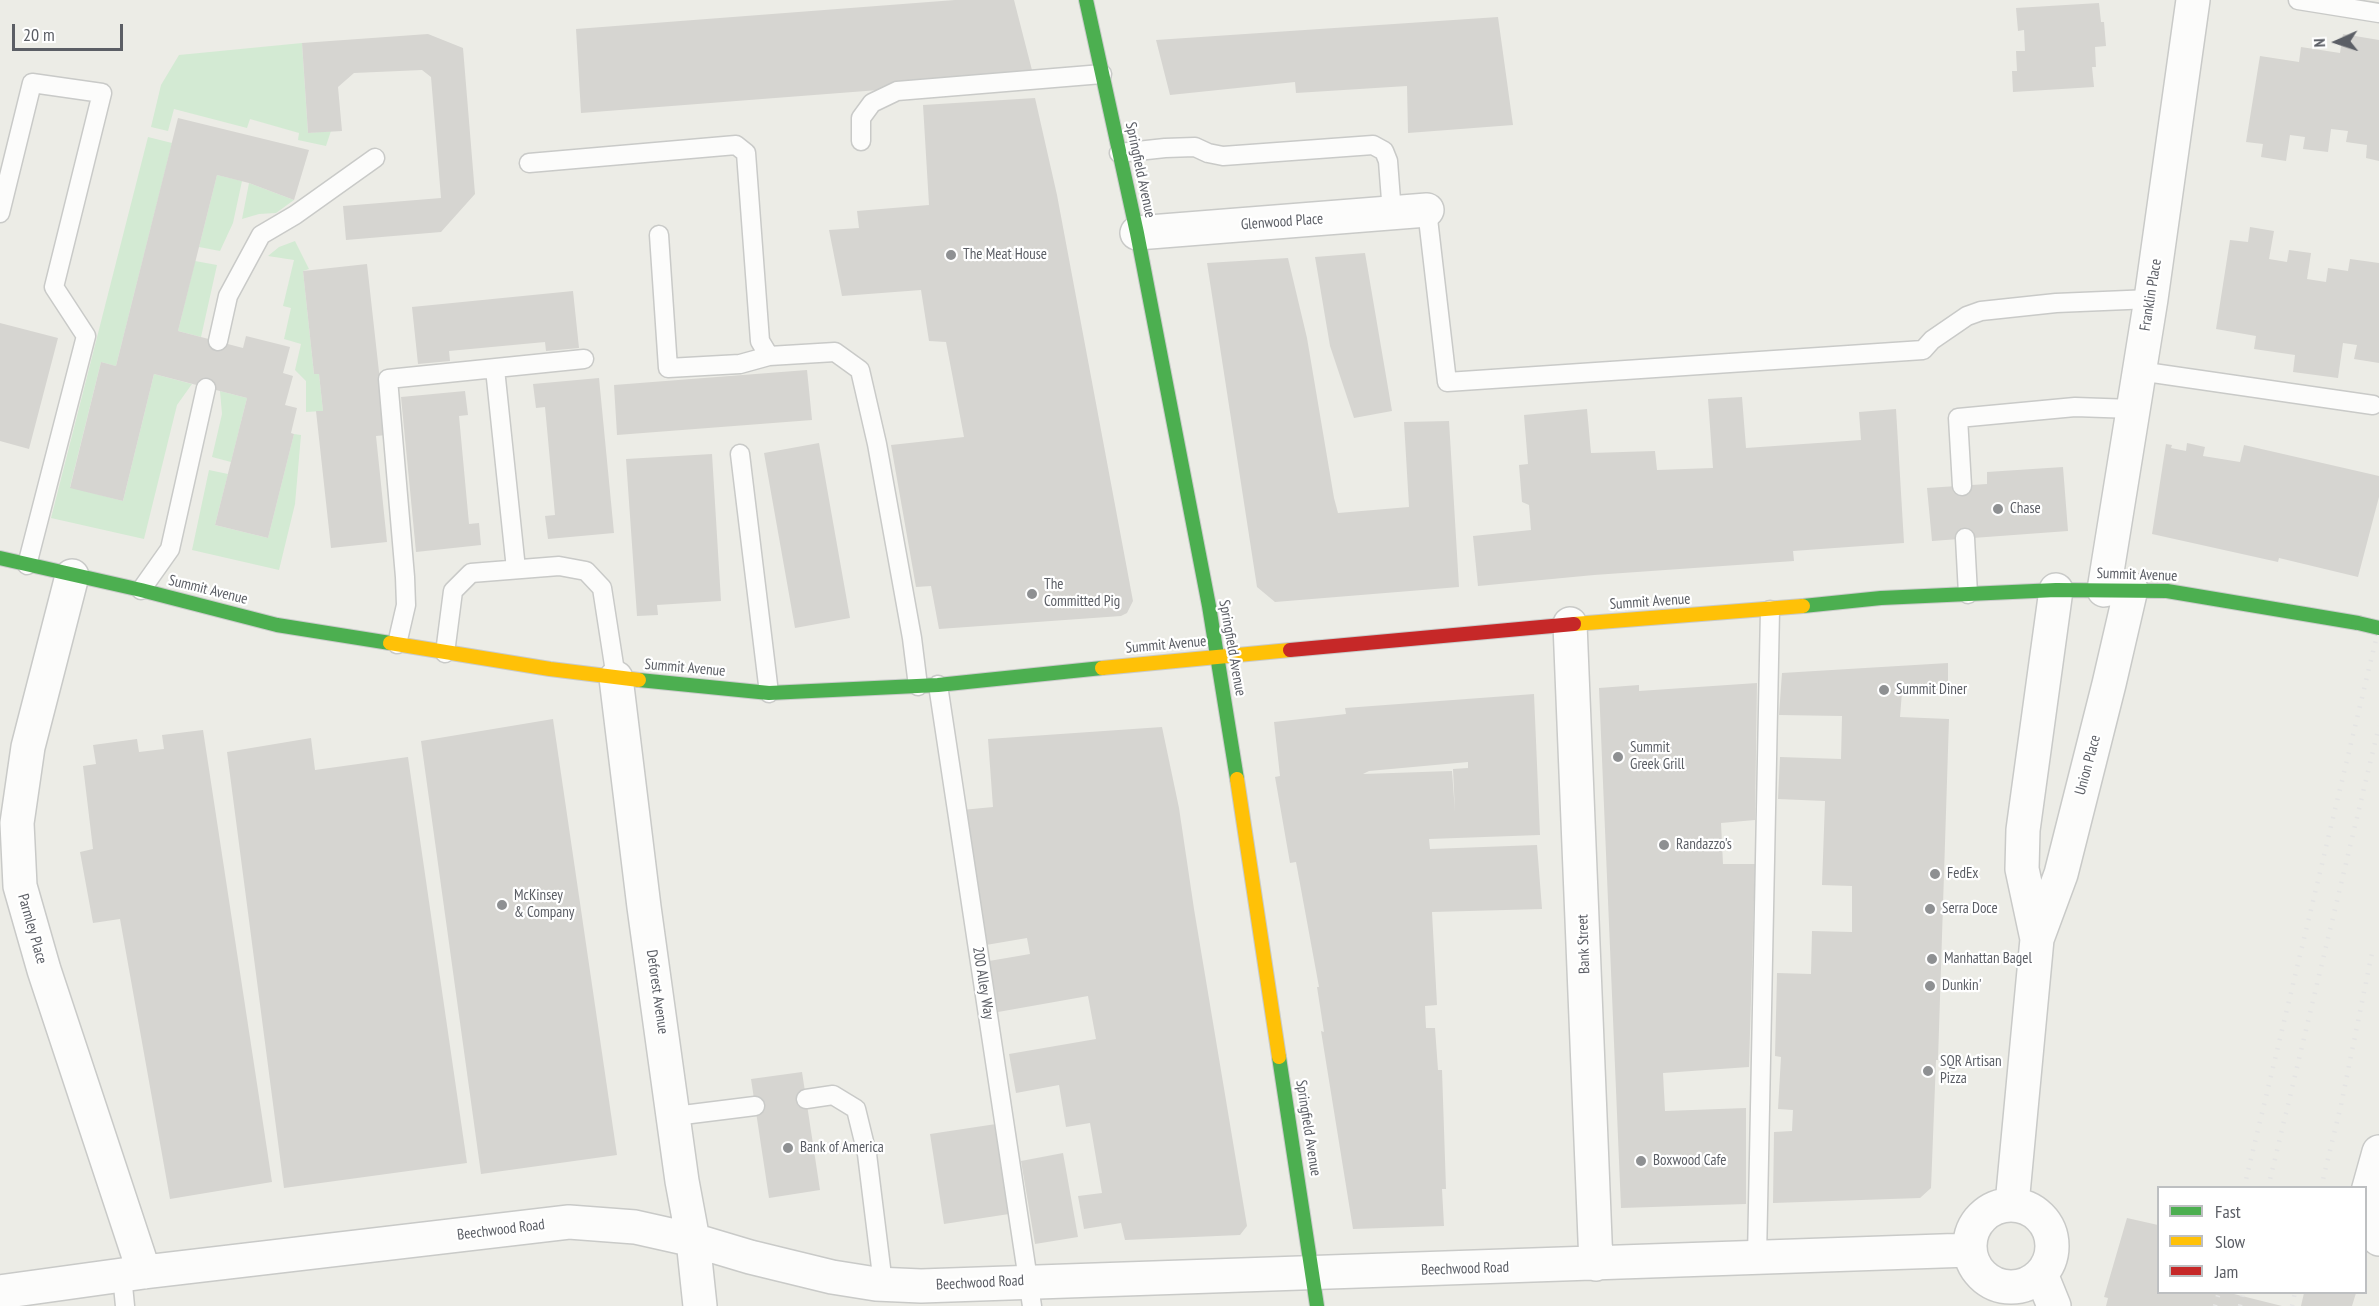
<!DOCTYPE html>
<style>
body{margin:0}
#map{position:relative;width:2379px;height:1306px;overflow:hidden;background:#ecece6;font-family:"PT Sans Narrow",sans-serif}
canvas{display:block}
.legend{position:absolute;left:2157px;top:1186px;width:210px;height:108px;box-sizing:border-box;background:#fff;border:2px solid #bdbfc1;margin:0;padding:8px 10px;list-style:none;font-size:18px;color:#5b5e65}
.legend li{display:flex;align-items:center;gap:12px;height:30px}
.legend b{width:30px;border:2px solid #bdbfc1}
.north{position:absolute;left:2307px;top:12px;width:60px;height:60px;-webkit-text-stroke:4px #fff;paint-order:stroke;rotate:267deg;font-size:16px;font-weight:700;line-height:24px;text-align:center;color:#5b5e65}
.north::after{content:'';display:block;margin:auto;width:21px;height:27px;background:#5b5e65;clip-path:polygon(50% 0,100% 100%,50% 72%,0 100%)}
.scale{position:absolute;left:12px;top:24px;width:111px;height:27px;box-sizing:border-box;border:3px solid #5b5e65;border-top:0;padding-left:8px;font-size:18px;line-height:21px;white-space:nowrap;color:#5b5e65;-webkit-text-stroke:4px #fff;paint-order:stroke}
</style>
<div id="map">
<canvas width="2379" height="1306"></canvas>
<ul class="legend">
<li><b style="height:8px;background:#4caf50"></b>Fast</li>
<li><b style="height:8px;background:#ffc107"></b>Slow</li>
<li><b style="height:8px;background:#c62828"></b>Jam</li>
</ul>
<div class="north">N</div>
<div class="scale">20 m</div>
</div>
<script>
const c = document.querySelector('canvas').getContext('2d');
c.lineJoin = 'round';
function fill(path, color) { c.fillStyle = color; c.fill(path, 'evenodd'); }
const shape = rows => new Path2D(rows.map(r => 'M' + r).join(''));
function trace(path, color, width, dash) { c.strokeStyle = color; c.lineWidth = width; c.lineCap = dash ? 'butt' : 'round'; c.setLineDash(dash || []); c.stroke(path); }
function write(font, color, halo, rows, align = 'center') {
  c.font = font + ' "PT Sans Narrow",sans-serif'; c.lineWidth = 4.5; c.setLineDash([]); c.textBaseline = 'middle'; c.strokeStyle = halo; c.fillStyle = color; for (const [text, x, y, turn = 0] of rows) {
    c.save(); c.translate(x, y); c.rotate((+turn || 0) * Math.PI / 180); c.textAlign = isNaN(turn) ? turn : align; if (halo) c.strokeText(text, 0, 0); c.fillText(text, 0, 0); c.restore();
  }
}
fill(shape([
 [302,43,308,133,331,131,326,146,298,140,299,133,250,119,247,128,174,109,168,131,151,127,161,85,179,55],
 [148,137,172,143,116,366,101,362,70,487,123,501,154,374,192,384,177,405,144,539,51,518],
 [217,175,242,181,233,223,220,251,199,247],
 [249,183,294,200,276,213,259,214,242,219],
 [295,241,309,269,303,271,314,374,319,374,323,411,306,412,306,381,295,370,301,344,284,339,291,308,283,306,294,260,268,256,279,247],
 [195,261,217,265,201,337,178,331],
 [220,391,247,398,231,462,212,457,222,414],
 [294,434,301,435,295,504,279,570,192,550,209,470,228,474,215,525,268,538]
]), '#d3ead3');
fill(shape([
 [955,0,1014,0,1034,78,581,113,576,29],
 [2099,3,2101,22,2104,22,2106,46,2095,47,2096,67,2092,67,2094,87,2013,92,2012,71,2017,71,2016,51,2025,51,2024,30,2018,31,2016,8],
 [1498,17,1513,125,1408,133,1407,86,1296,93,1295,82,1170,95,1156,40],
 [428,34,463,48,475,194,441,232,346,240,343,206,441,198,431,77,422,70,354,73,338,87,342,131,308,133,302,43],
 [2343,34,2379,40,2379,161,2366,158,2367,145,2346,142,2348,131,2331,129,2328,152,2303,149,2305,137,2290,135,2286,161,2261,157,2263,144,2246,142,2260,56,2299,62,2301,47,2340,53],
 [1035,98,1057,195,1133,601,1127,613,1121,616,939,629,931,586,916,587,891,445,964,437,946,342,929,341,921,290,842,296,829,230,859,228,857,211,929,205,923,105],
 [178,118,309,150,294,200,249,183,217,175,178,331,243,348,246,336,290,347,283,373,293,376,285,405,297,408,291,433,294,434,268,538,215,525,247,398,154,374,123,501,70,488,101,362,116,366],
 [2250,227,2274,231,2269,259,2287,262,2289,250,2311,253,2307,279,2326,282,2328,268,2348,271,2350,259,2379,263,2379,363,2354,359,2357,345,2343,343,2338,378,2293,372,2295,355,2254,349,2256,336,2216,329,2230,240,2248,242],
 [1365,253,1392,411,1354,418,1330,346,1315,257],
 [1288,258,1307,338,1334,498,1338,513,1409,507,1404,422,1449,421,1459,587,1275,602,1257,587,1207,263],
 [367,264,386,435,376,436,387,542,331,548,316,411,323,411,319,374,314,374,303,271],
 [573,291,579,348,546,351,545,342,449,351,450,361,418,364,412,307],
 [0,323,58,338,29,449,0,441],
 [807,370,812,420,617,435,614,385],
 [599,378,614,533,548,539,545,516,555,515,545,407,536,408,533,384],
 [465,391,468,415,459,416,469,524,479,523,481,545,416,552,401,397],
 [1742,397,1746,448,1861,440,1859,412,1896,409,1904,543,1793,551,1794,561,1594,575,1478,586,1473,536,1531,530,1529,505,1522,502,1519,465,1528,464,1524,415,1587,409,1591,453,1655,451,1657,470,1713,468,1708,399],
 [819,443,850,618,795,628,764,453],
 [2187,443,2205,447,2203,456,2240,462,2244,445,2379,476,2379,497,2358,577,2279,558,2278,562,2152,534,2166,444,2172,445,2171,448,2186,451],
 [712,454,721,601,657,605,658,615,637,616,626,459],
 [2063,467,2068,531,1932,541,1927,488,1987,484,1987,472],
 [1948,663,1948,689,1902,692,1900,717,1949,719,1938,1060,1936,1060,1931,1188,1920,1198,1773,1203,1774,1132,1792,1131,1793,1110,1778,1109,1781,1057,1775,1056,1777,973,1811,974,1812,931,1852,932,1852,886,1822,885,1825,801,1778,799,1780,757,1841,759,1842,716,1779,715,1782,673],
 [1757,683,1755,820,1721,823,1723,864,1755,864,1749,1067,1663,1073,1665,1111,1746,1108,1746,1204,1621,1208,1599,688,1639,685,1639,691],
 [1534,694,1540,835,1429,839,1430,849,1537,845,1542,909,1432,912,1437,1005,1425,1006,1426,1028,1435,1028,1438,1070,1442,1070,1446,1189,1442,1189,1444,1226,1353,1229,1321,1031,1324,1032,1317,987,1319,987,1296,862,1290,863,1275,777,1280,776,1274,722,1346,714,1345,708],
 [1468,762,1468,768,1453,769,1455,812,1452,771,1363,774,1369,771],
 [553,719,617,1155,481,1174,421,741],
 [1162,727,1179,808,1194,909,1247,1226,1240,1235,1125,1240,1121,1223,1084,1229,1078,1196,1102,1193,1090,1123,1066,1127,1059,1085,1016,1093,1009,1054,1096,1039,1088,996,998,1012,989,961,1030,954,1027,938,986,945,962,810,993,807,988,739],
 [203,730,272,1182,170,1199,120,919,93,923,80,852,93,849,83,766,96,764,93,745,137,739,139,752,164,749,162,735],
 [311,738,315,770,408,757,467,1163,284,1188,227,752],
 [802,1072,820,1190,769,1198,751,1079],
 [996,1124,1009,1214,944,1224,930,1134],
 [1063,1153,1078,1237,1035,1244,1021,1161],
 [2127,1218,2158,1225,2158,1293,2230,1293,2282,1306,2106,1306,2108,1298,2104,1297],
 [2304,1293,2356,1293,2352,1306,2301,1306]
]), '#d6d5d1');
const lane = shape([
 [2298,0,2379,13],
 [861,141,861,118,872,103,897,91,1102,74],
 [1119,153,1165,148,1195,147,1208,153,1223,156,1373,145,1384,151,1388,161,1392,213],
 [529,163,736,145,746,153,760,341,769,356,835,352,860,370,877,444,912,638,918,686],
 [1427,210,1447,382,1923,350,1932,340,1967,316,1981,311,2056,303,2151,299],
 [0,213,32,83,102,93,54,287,86,336,27,565],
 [659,235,668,368,740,364,769,356],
 [218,341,228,296,261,235,295,215,375,158],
 [495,369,516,569],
 [2139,371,2373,405],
 [740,454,769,693],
 [1962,486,1958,418,2075,407,2133,409],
 [1965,538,1968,594],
 [141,590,170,549,206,388],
 [397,644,406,605,405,577,388,379,584,359],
 [445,653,453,591,471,573,559,566,586,571,602,588,616,678],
 [938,685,1032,1306],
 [806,1099,833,1095,856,1109,867,1154,883,1284],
 [675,1116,755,1106],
 [1757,1257,1770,610],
 [122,1275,125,1306]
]);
const street = shape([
 [1137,233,1427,210],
 [72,576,28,747,17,823,20,886,44,970,144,1272],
 [2104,590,2151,299,2193,0],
 [1570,624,1596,1264],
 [616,678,644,907,682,1181,693,1240,700,1306],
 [2037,939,2022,869,2023,830,2056,590],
 [2379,1152,2367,1195,2370,1220,2379,1239],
 [2012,1204,2037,939,2061,874,2109,684,2131,589],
 '1970 1246a41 41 0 1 1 82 0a41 41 0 1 1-82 0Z',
 [2041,1274,2054,1306],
 [0,1292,144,1272,569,1222,635,1227,693,1240,750,1257,832,1277,876,1284,921,1286,1970,1250]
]);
const fast = shape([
 [1086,0,1137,233,1209,606,1237,779],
 [0,558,141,590,277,625,390,643],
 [1803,606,1881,598,2056,590,2167,591,2358,623],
 [639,680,769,693,938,685,1102,668],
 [1279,1057,1317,1306]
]);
const slow = shape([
 [1574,624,1803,606],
 [390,643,550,669,639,680],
 [1102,668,1290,650],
 [1237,779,1279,1057]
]);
const jam = shape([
 [1290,650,1574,624]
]);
trace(lane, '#c9cac8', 21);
trace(street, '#c9cac8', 36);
trace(fast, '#c9cbca', 16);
trace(slow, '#c9cbca', 16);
trace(jam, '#c9cbca', 16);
trace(lane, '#fcfcfb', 18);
trace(street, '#fcfcfb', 33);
trace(fast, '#4caf50', 14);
trace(slow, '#ffc107', 14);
trace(jam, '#c62828', 14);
trace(shape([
 [2244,1188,2379,627],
 [2268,1188,2379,726],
 [2321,1188,2341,1105,2373,948],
 [2215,1306,2219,1292],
 [2240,1306,2243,1292],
 [2292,1306,2295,1292]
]), '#e4e4e3', 4.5, [1.5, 8]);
const fastBridge = shape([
 [2358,623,2379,628]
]);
trace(fastBridge, '#c9cbca', 16, []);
trace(fastBridge, '#4caf50', 14);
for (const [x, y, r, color] of [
 [951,255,6,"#8e9092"],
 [1998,509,6,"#8e9092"],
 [1032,594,6,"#8e9092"],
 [1884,690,6,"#8e9092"],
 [1618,757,6,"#8e9092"],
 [1664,845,6,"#8e9092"],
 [1935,874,6,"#8e9092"],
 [502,905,6,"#8e9092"],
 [1930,909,6,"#8e9092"],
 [1932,959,6,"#8e9092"],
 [1930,986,6,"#8e9092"],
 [1928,1071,6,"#8e9092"],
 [788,1148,6,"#8e9092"],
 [1641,1161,6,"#8e9092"]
]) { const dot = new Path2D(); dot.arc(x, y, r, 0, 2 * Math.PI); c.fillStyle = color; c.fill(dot); trace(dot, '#fff', 2); }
write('15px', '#5b5e65', '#fff', [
 ["Springfield Avenue",1140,170,78],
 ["Glenwood Place",1282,222,-4],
 ["Franklin Place",2151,295,-81],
 ["Summit Avenue",2137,575,2],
 ["Summit Avenue",208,590,14],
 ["Summit Avenue",1650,602,-4],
 ["Summit Avenue",1166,645,-5],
 ["Springfield Avenue",1232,648,80],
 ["Summit Avenue",685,668,5],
 ["Union Place",2088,765,-75],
 ["Parmley Place",32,929,74],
 ["Bank Street",1584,944,-92],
 ["200 Alley Way",983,983,81],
 ["Deforest Avenue",657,992,82],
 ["Springfield Avenue",1308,1128,81],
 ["Beechwood Road",501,1230,-7],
 ["Beechwood Road",1465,1269,-2],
 ["Beechwood Road",980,1283,-3]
]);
write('15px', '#5b5e65', '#fff', [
 ["The Meat House",963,255],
 ["Chase",2010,509],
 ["The",1044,585],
 ["Committed Pig",1044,602],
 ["Summit Diner",1896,690],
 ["Summit",1630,748],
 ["Greek Grill",1630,765],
 ["Randazzo's",1676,845],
 ["FedEx",1947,874],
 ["McKinsey",514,896],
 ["& Company",514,913],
 ["Serra Doce",1942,909],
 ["Manhattan Bagel",1944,959],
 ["Dunkin'",1942,986],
 ["SQR Artisan",1940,1062],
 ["Pizza",1940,1079],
 ["Bank of America",800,1148],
 ["Boxwood Cafe",1653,1161]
], 'left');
</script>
